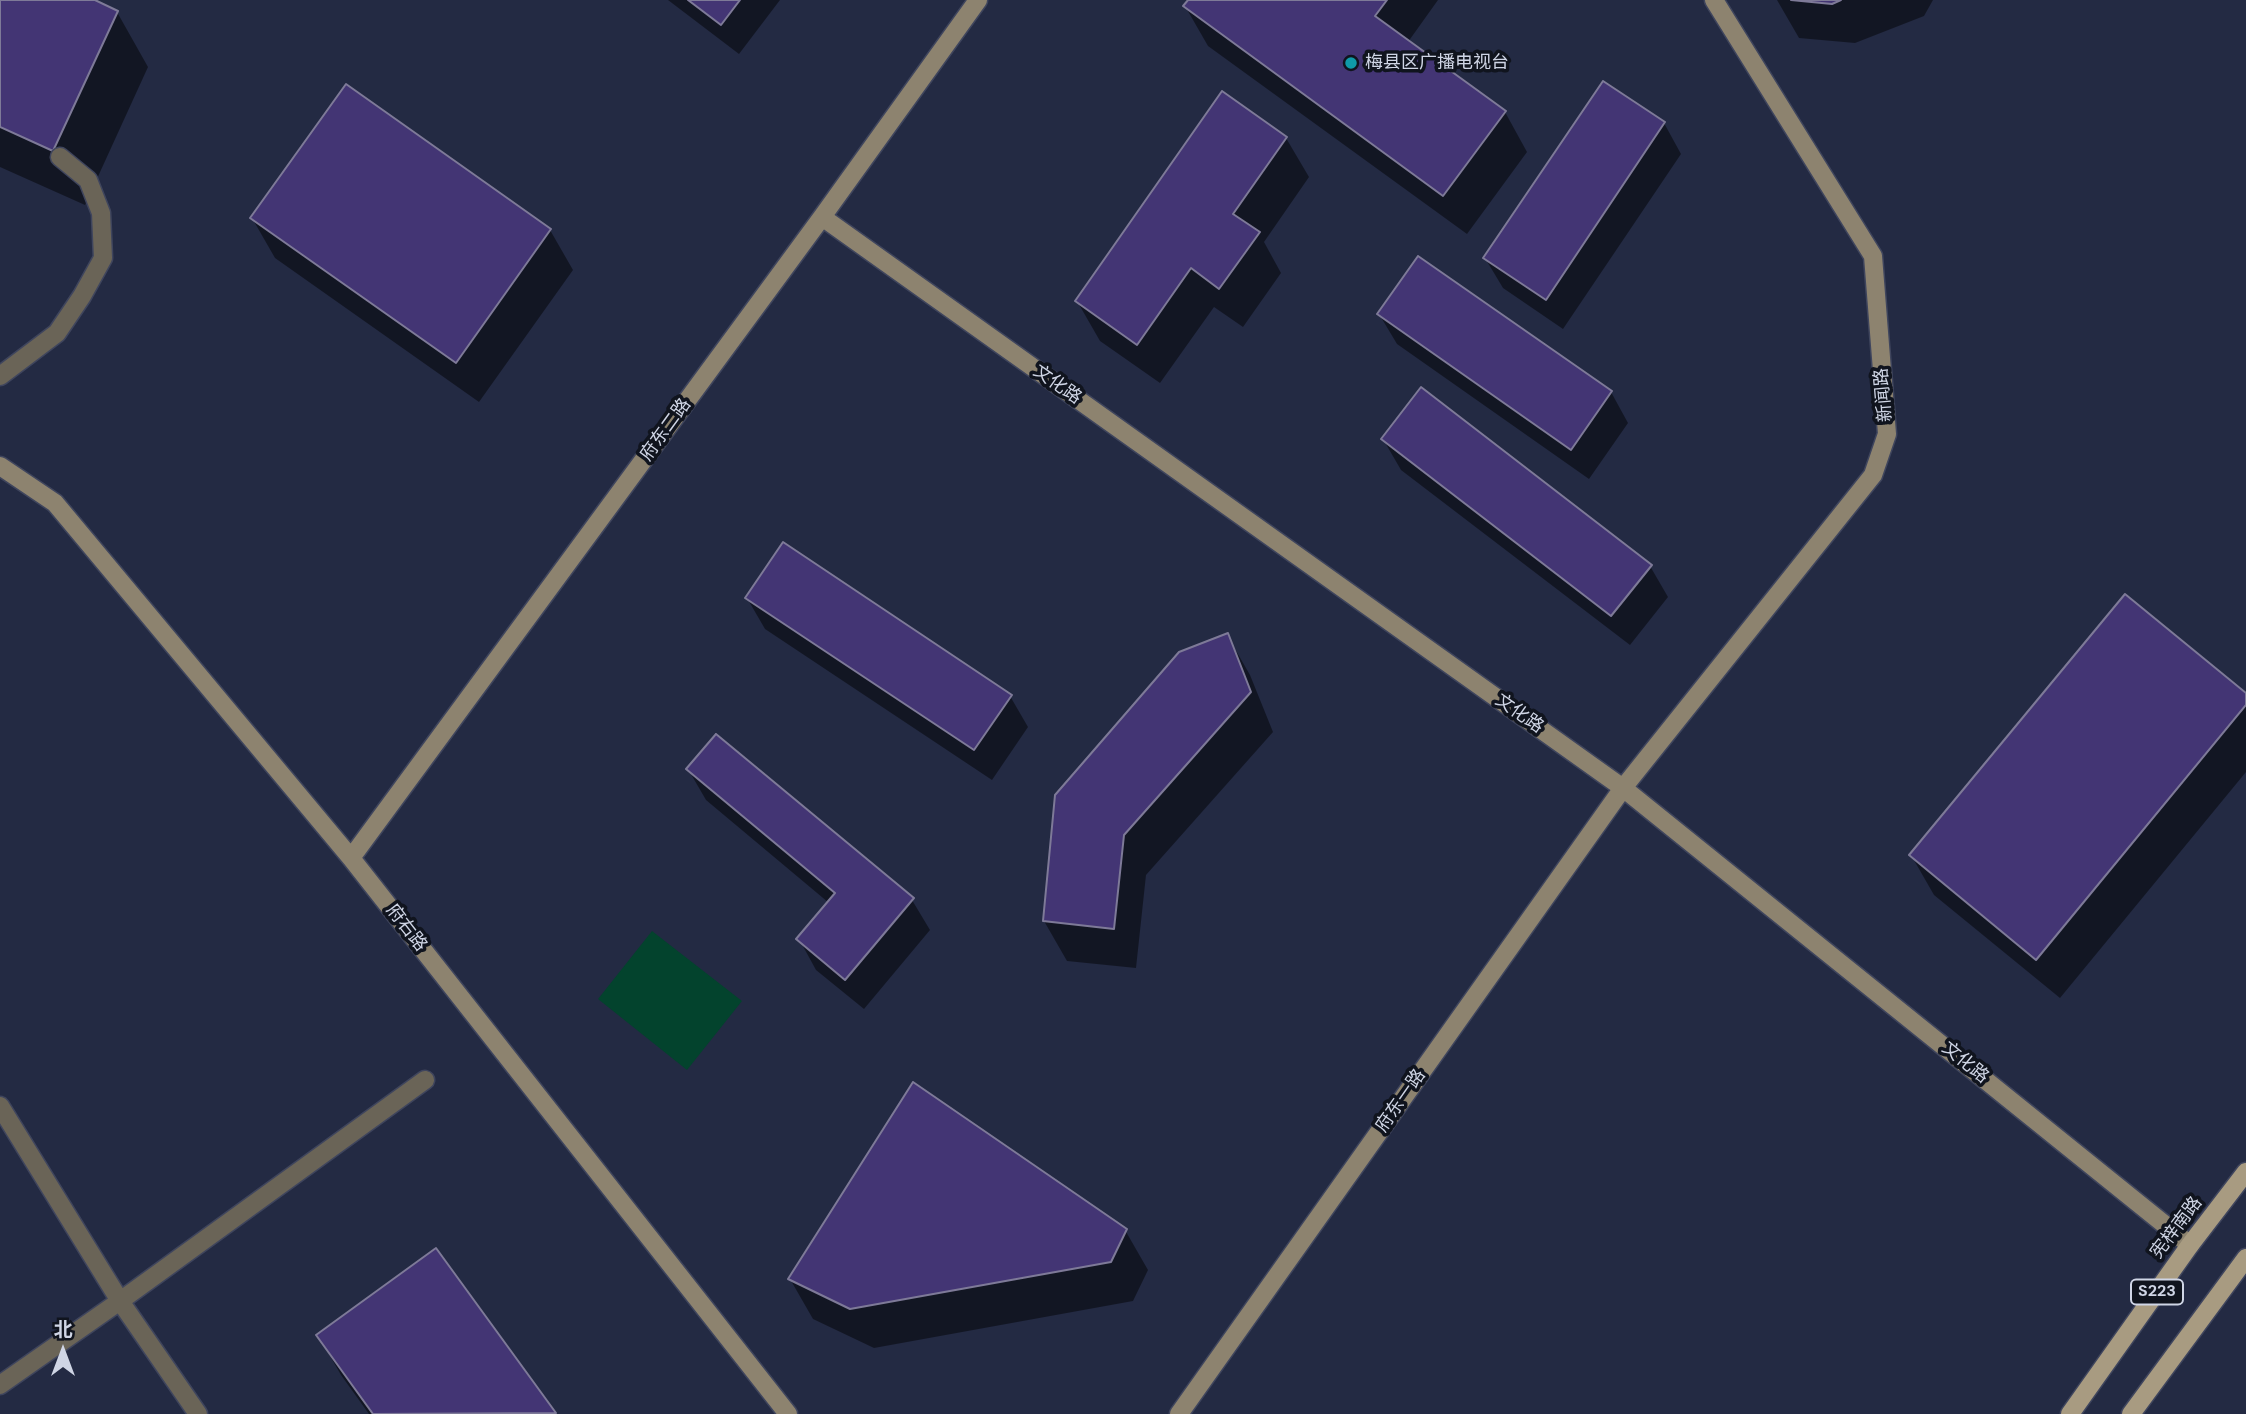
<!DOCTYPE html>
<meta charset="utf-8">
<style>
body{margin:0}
#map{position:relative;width:2246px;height:1414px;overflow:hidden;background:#232a43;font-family:"DM Sans","Noto Sans SC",sans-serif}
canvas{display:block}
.north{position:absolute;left:28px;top:1316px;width:70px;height:70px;-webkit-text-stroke:5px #10141e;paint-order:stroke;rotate:0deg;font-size:19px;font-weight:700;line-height:28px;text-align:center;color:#cfd5e5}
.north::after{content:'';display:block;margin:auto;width:24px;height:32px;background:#cfd5e5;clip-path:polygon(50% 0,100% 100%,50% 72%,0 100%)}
</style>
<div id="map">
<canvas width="2246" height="1414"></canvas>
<div class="north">北</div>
</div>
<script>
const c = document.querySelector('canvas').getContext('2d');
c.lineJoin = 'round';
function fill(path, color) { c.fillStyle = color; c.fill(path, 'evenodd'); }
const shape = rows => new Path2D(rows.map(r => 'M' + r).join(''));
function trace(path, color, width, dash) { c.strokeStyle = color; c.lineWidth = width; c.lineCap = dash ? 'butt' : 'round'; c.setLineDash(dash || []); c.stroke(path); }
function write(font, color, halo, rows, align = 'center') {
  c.font = font + ' "DM Sans","Noto Sans SC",sans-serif'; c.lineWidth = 7; c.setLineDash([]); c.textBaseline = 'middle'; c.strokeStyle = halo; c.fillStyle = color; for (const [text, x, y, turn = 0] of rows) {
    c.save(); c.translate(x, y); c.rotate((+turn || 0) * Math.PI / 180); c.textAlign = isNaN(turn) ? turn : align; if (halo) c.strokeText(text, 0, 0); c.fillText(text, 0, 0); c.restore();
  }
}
fill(shape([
 [652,931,742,1001,687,1070,598,999]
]), '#03432d');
fill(shape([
 [0,0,90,0,117,12,148,67,85,205,0,167],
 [668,0,780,0,739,54],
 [1190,0,1438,0,1408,42,1505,112,1527,152,1467,234,1208,46,1185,6],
 [1777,0,1933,0,1924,16,1855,43,1799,38],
 [1664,123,1681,154,1563,329,1503,288,1485,258],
 [1286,138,1309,177,1264,242,1281,273,1243,327,1214,307,1160,383,1100,341,1077,301],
 [252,218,550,230,573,270,479,402,275,258],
 [1379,314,1611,392,1628,423,1589,479,1397,344],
 [1383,439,1650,566,1668,597,1630,645,1401,470],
 [747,598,1010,696,1028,727,992,780,765,629],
 [1227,635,1250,675,1273,732,1146,875,1136,968,1067,961,1044,921],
 [2246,695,2246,772,2060,998,1934,895,1911,855],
 [688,769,912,900,930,930,864,1009,816,970,799,939,829,903,706,800],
 [1125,1230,1148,1270,1133,1301,874,1348,813,1319,790,1279],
 [436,1251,554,1414,369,1414,341,1375,318,1335]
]), '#0007');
const building = shape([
 [0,0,95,0,118,11,53,151,0,127,0,0],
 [688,0,740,0,721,25,688,0],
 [1188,0,1387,0,1375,16,1506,111,1443,196,1183,6,1188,0],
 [1791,0,1841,0,1832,4,1791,0],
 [1603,81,1665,122,1546,300,1483,258,1603,81],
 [346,84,551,229,456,363,250,218,346,84],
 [1222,91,1287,137,1233,214,1260,232,1219,289,1191,268,1137,345,1075,301,1222,91],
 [1418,256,1612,391,1571,450,1377,314,1418,256],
 [1421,387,1652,565,1611,616,1381,439,1421,387],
 [783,542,1012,695,974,750,745,598,783,542],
 [2125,594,2246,693,2246,705,2036,960,1909,855,2125,594],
 [1228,633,1251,692,1124,835,1114,929,1043,921,1055,795,1179,652,1228,633],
 [716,734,914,898,845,980,796,939,835,893,686,769,716,734],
 [913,1082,1127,1229,1111,1262,850,1309,788,1279,913,1082],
 [436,1248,556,1413,373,1414,316,1335,436,1248]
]);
fill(building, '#433574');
trace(building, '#7e7a98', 2);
const lane = shape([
 [0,1106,120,1301,198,1414],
 [0,1385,120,1301,425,1080]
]);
const street = shape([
 [0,376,57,333,82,296,103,258,101,213,88,180,60,157]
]);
const secondary = shape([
 [822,217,1623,788,2190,1245],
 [0,466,55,503,351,858,788,1414],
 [351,858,822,217,978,0],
 [1179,1414,1623,788,1873,475,1887,434,1873,256,1714,0]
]);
const primary = shape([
 [2070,1414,2190,1245,2246,1172],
 [2131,1414,2246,1258]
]);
trace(lane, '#3f455d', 21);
trace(street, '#3f455d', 21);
trace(secondary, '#3f455d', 21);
trace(primary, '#3f455d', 21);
trace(lane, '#6a6457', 18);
trace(street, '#6a6457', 18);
trace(secondary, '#8d836f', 18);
trace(primary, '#a89b81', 18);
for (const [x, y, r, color] of [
 [1351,63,7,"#0f9aa8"]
]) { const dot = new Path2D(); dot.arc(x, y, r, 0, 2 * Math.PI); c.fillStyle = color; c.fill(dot); trace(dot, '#10141e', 2.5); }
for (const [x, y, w] of [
 [2157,1292,52]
]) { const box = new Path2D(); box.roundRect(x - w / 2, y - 12.5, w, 25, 5); c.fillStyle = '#10141e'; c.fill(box); trace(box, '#cfd5e5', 2); }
write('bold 16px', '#cfd5e5', null, [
 ["S223",2157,1292]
]);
write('18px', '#cfd5e5', '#10141e', [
 ["梅县区广播电视台",1365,63]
], 'left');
write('18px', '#cfd5e5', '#10141e', [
 ["文化路",1057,385,35],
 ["新闻路",1884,395,-95],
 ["府东二路",666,430,-54],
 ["文化路",1519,714,35],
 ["府右路",406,928,52],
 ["文化路",1965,1063,39],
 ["府东一路",1401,1101,-55],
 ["宪梓南路",2177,1228,-53]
]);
</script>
